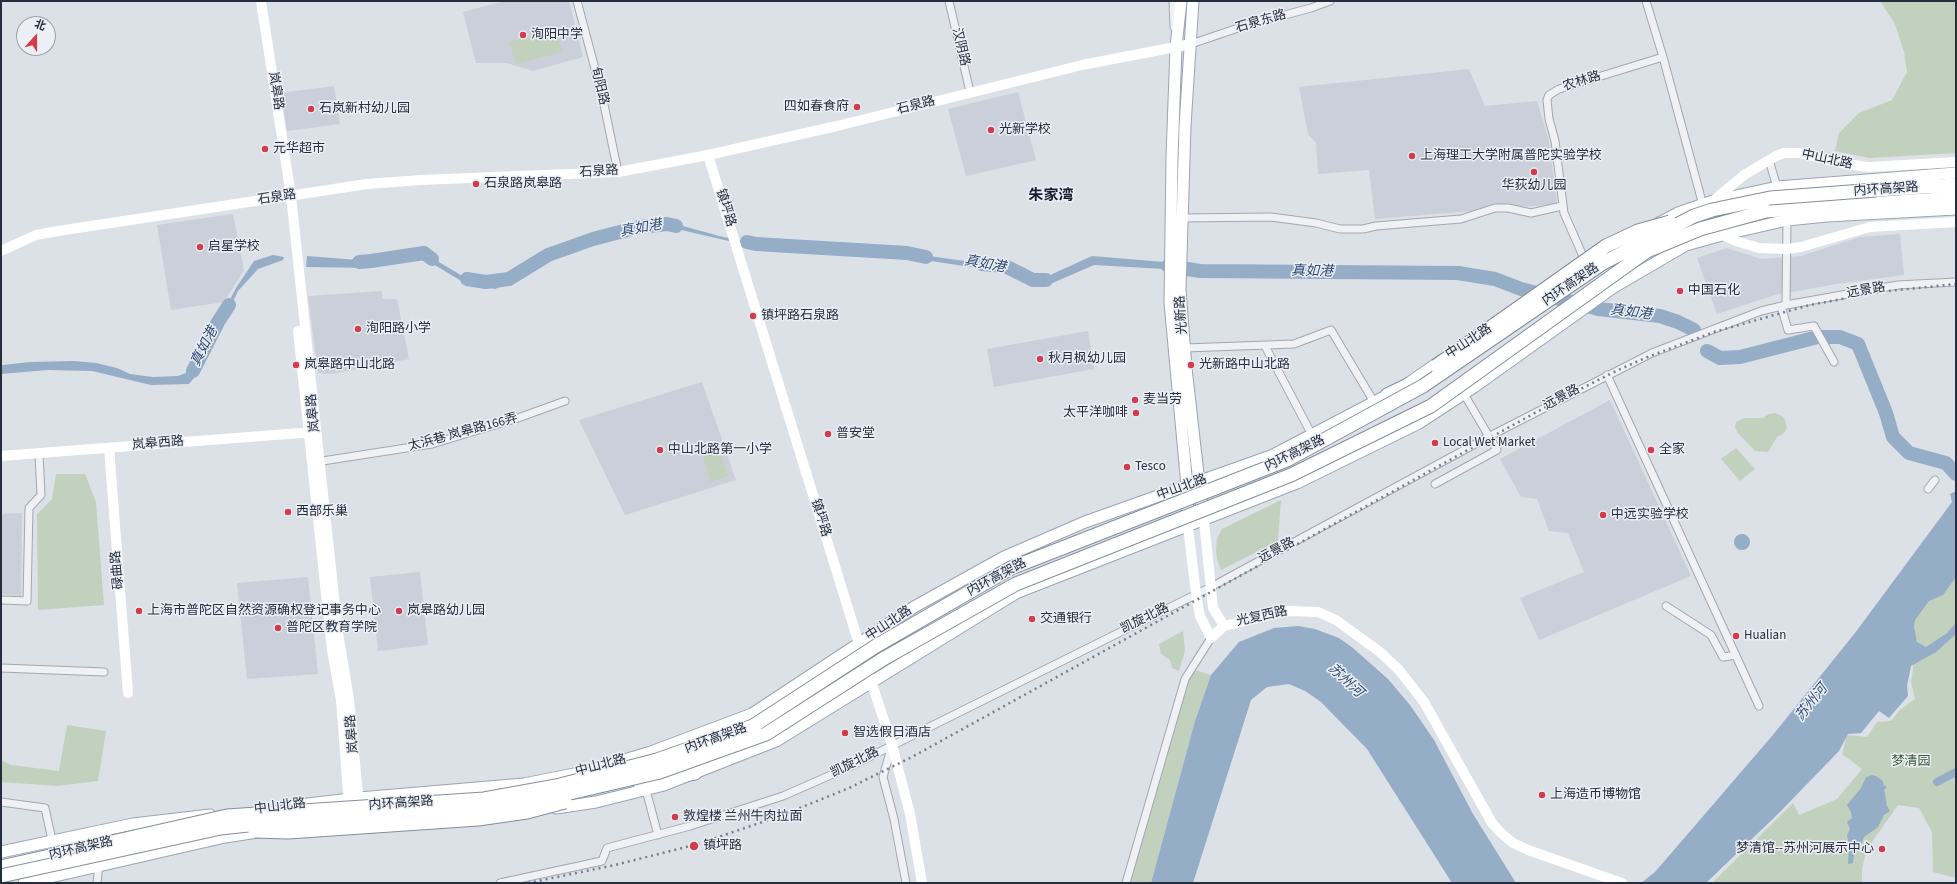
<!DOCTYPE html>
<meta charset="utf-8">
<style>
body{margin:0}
#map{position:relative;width:1957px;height:884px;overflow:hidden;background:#dce0e7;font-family:"Source Sans 3","Noto Sans SC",sans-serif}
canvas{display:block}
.frame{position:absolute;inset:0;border:2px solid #262e3d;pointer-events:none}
.north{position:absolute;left:16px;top:16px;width:40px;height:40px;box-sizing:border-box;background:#eceff5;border:1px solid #9da2ab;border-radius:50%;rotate:21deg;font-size:11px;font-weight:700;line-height:16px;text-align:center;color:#262e3d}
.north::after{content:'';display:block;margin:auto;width:14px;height:18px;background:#d03d4e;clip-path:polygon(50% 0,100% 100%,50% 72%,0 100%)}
</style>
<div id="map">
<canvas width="1957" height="884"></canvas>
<div class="frame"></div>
<div class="north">北</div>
</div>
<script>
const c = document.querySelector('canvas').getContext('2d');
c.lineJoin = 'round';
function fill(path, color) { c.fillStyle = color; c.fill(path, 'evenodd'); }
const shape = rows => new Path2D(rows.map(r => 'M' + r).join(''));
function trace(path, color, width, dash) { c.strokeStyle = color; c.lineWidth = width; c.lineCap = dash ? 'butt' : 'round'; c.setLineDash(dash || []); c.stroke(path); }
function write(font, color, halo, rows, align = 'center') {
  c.font = font + ' "Source Sans 3","Noto Sans SC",sans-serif'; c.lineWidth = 3; c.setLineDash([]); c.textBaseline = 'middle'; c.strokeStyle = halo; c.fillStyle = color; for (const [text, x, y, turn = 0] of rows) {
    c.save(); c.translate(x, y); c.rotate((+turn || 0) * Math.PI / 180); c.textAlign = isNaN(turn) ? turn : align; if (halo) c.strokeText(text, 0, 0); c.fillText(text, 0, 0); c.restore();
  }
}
fill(shape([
 [504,1,569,1,583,57,533,71,507,63,476,63,463,12],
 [1469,69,1485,106,1537,101,1549,141,1557,204,1375,219,1369,170,1318,174,1316,143,1308,134,1299,87],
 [334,86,340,124,287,131,281,93],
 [1018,92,1036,160,966,176,948,109],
 [233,214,244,270,224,302,171,310,157,225],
 [1900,234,1904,275,1836,284,1775,295,1717,314,1697,258,1727,248,1761,259,1801,256,1860,237],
 [382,291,382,299,397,299,409,359,332,374,318,373,308,296],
 [1088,331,1094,369,994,387,987,349],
 [702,382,736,480,625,515,579,420],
 [1610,400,1691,576,1539,640,1520,598,1584,572,1568,533,1549,531,1537,499,1521,497,1500,459],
 [22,513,21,596,1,594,1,514],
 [420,572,428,645,378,651,370,577],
 [308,577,318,674,247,679,237,583]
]), '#cacfd9');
fill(shape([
 [1880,1,1956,1,1956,153,1869,158,1835,151,1839,133,1859,113,1892,100,1907,72,1904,52,1895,24],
 [556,29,562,52,516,64,509,42],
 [1775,413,1782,416,1785,420,1787,428,1783,434,1777,437,1768,452,1755,451,1737,432,1735,427,1736,422,1744,418,1763,418,1769,414],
 [717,442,728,476,711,482,700,447],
 [1736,448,1755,469,1740,481,1721,459],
 [56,474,85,474,96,502,104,605,38,610,37,514,52,499],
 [1281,500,1278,541,1221,570,1217,559,1216,550,1217,538,1222,529],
 [1956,571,1956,878,1933,872,1932,832,1919,808,1898,805,1867,849,1862,869,1862,883,1712,883,1793,803,1799,815,1837,799,1862,769,1842,754,1847,735,1867,737,1877,722,1891,721,1900,710,1915,699,1911,682,1913,669,1913,618],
 [1183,631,1185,651,1179,671,1172,668,1170,660,1161,654,1159,644],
 [1192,669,1211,675,1195,721,1151,883,1130,883],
 [67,725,106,731,98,781,57,786,1,782,1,760,11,765,59,771]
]), '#c2d1bd');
fill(shape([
 [668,222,723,237,763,245,907,253,1001,266,1029,278,1048,276,1092,256,1164,262,1164,269,1094,265,1048,285,1032,285,1003,272,905,257,763,249,660,225,639,227,593,239,582,247,543,264,521,278,495,289,463,282,423,258,369,268,306,267,307,256,371,261,424,253,464,277,495,284,592,236,638,225],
 [273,255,284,257,283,260,258,269,238,291,207,357,198,373,189,384,151,385,92,371,48,370,1,374,1,365,3,365,30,362,74,361,96,363,117,368,130,374,153,377,178,376,186,373,202,354,236,288,254,261],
 [1956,491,1956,577,1943,595,1929,601,1915,620,1914,627,1917,642,1926,647,1947,633,1956,623,1956,634,1936,652,1911,666,1907,686,1908,696,1889,718,1879,711,1861,733,1848,734,1839,751,1778,814,1706,883,1641,883,1655,872,1772,736,1855,633,1952,502,1950,494],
 '1734 542a8 8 0 1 1 16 0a8 8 0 1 1-16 0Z',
 [1298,626,1315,629,1339,638,1353,648,1388,679,1410,705,1434,740,1473,814,1516,883,1452,883,1367,749,1321,702,1305,691,1289,684,1267,687,1251,700,1193,883,1151,883,1195,721,1211,675,1239,642,1274,628],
 [1872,775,1876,776,1883,781,1884,786,1886,786,1886,789,1884,789,1887,806,1890,811,1884,815,1878,827,1864,837,1859,849,1854,855,1853,863,1848,864,1849,846,1847,835,1850,829,1847,822,1852,818,1851,812,1847,805,1861,788,1866,777]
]), '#96adc8');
trace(shape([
 [1937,782,1956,772]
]), '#96adc8', 8);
trace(shape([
 [747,242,756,244,907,253,926,257],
 [359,262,371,261,424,253,432,259],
 [982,264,1005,266,1033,280,1046,280],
 [1168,266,1200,271,1458,273,1495,279,1521,289,1598,309,1660,316,1678,322,1694,330],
 [467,279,486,282,509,279,548,255,593,239,639,227,667,224,676,226],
 [1707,351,1720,358,1740,357,1818,337,1840,337,1858,344,1886,413,1893,437,1909,453,1946,463,1956,474],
 [193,371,218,322,229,305]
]), '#96adc8', 14);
const street = shape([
 [577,1,602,95,618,172],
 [949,1,970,92],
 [1173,1,1174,27],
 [1646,1,1663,57,1704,209],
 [1191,44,1247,25,1311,8,1330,1],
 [1769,160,1777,187],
 [1181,218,1271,217,1316,223,1340,229,1363,229,1376,226,1461,219,1495,208,1508,208,1531,213,1562,206],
 [1586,263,1564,213,1555,141,1549,119,1547,100,1549,95,1559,89,1663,57],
 [1786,305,1787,220],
 [1781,306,1788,330,1814,326,1834,362],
 [1265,346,1312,435],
 [1185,348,1294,344,1331,330,1374,402],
 [1607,375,1759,706],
 [316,462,432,444,518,418,565,401],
 [1435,484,1497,450,1464,394],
 [1928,489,1935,480],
 [1,600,27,601,29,508,41,495,39,454],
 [1666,606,1711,635,1723,657,1736,655],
 [1,668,104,672],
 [892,745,883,777,894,819,906,883],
 [646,790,658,835],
 [1,802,45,808,52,840],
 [97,883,99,863],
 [500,883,602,861,607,848,690,826,783,796,849,767,1211,587,1490,436,1652,353,1761,311,1786,305,1898,285,1956,282],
 [1126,883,1185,679,1211,638]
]);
const primary = shape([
 [1181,1,1176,47,1172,157,1170,303,1187,486,1188,523],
 [1193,1,1185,126,1180,290,1186,368,1203,518],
 [1659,223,1678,213,1713,201,1777,187,1956,173],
 [1598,260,1627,241],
 [282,807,359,798,524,784,584,772,651,752,752,714,914,607,1004,557,1085,522,1271,456,1403,387,1442,360],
 [556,808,596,802,664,785,776,741,1016,593,1297,483,1419,423,1474,387,1614,287,1686,245,1722,235,1787,220,1827,216,1956,209],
 [1,852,133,824,210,815],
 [24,883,225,837,264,831]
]);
const highway = shape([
 [1876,190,1956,185],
 [1766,211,1956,198],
 [1387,395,1416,381],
 [640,783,695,773],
 [1,867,81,849]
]);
trace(street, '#a2a7b1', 9);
trace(primary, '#9ba4b3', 13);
trace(highway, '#848d9e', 15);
trace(street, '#eff1f5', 7);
trace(shape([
 [261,1,291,196,338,633,349,699,359,806],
 [708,155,859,644,892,745,910,814,922,883],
 [1713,201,1744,175,1776,156,1784,153,1799,153,1845,164,1869,167,1956,162],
 [1722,235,1736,241,1759,248,1787,249,1801,247,1870,227,1956,222],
 [1,251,36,235,58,231,367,184,421,180,618,172,708,155,837,126,1082,65,1191,44],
 [298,331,332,650,341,700,349,806],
 [109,448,128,693],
 [1,456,314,432],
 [1204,521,1213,608,1224,626],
 [1188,527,1196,594,1200,616,1211,638,1224,626,1288,611,1318,612,1336,620,1380,652,1399,670,1424,702,1492,823,1501,833,1513,843,1528,850,1622,883]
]), '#fff', 10);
trace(primary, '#fff', 11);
trace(highway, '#fff', 13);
trace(shape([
 [528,883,615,865,698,844,780,816,849,788,912,757,1553,403,1614,372,1645,358,1714,332,1810,305,1879,292,1956,284]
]), '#767f91', 2.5, [2, 4]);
const highwayBridge = shape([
 [1436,366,1606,246,1638,231,1670,222],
 [255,831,288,832,478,819,527,812,565,802],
 [81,849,227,816,484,799,556,786,657,760,753,726,876,646,1011,568,1287,460,1423,386,1603,263,1694,216,1712,210,1770,198,1876,190],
 [1,876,221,828,284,821,409,814,488,808,557,796,660,772,766,734,883,659,1016,584,1291,475,1431,406,1647,251,1700,229,1766,211]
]);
trace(highwayBridge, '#848d9e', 15, []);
trace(highwayBridge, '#fff', 13);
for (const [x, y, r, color] of [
 [523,35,4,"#d03d4e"],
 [857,107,4,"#d03d4e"],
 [311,109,4,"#d03d4e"],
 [991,130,4,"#d03d4e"],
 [265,149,4,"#d03d4e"],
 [1412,156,4,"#d03d4e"],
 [1534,172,4,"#d03d4e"],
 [476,184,4,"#d03d4e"],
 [200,247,4,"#d03d4e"],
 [1680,291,4,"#d03d4e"],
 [753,316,4,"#d03d4e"],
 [358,329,4,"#d03d4e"],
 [1040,359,4,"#d03d4e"],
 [296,365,4,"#d03d4e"],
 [1191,365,4,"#d03d4e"],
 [1135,400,4,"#d03d4e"],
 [1136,413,4,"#d03d4e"],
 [828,434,4,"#d03d4e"],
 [1435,443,4,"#d03d4e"],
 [660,450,4,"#d03d4e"],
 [1651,450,4,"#d03d4e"],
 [1127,467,4,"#d03d4e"],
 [288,512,4,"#d03d4e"],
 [1603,515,4,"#d03d4e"],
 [139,611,4,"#d03d4e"],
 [399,611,4,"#d03d4e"],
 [1032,619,4,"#d03d4e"],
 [278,628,4,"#d03d4e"],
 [1736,636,4,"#d03d4e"],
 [845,733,4,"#d03d4e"],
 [1542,795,4,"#d03d4e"],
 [675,817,4,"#d03d4e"],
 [694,846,5,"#d03d4e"],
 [1882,849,4,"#d03d4e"]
]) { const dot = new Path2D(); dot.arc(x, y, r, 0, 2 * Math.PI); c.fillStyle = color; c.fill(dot); trace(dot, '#eceff5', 1.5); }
write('13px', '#262e3d', '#eceff5', [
 ["石泉东路",1261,22,-16],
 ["汉阴路",960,47,77],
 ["农林路",1582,82,-17],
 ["旬阳路",599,86,77],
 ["岚皋路",275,91,81],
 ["石泉路",916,106,-14],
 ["中山北路",1827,160,12],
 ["石泉路",599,172,-4],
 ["内环高架路",1886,190,-4],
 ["石泉路",277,198,-9],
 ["镇坪路",725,208,73],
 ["内环高架路",1571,285,-34],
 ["远景路",1866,291,-10],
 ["光新路",1182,315,-94],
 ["中山北路",1469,342,-33],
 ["远景路",1562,398,-28],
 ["岚皋路",314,413,-96],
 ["太浜巷 岚皋路166弄",463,433,-15],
 ["岚皋西路",158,444,-5],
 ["内环高架路",1295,454,-26],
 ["中山北路",1182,488,-20],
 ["镇坪路",820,518,73],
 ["远景路",1277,551,-28],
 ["碌曲路",118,570,-95],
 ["内环高架路",997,578,-28],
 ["光复西路",1262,617,-12],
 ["凯旋北路",1145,619,-26],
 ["中山北路",889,624,-33],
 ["岚皋路",353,734,-95],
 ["内环高架路",716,739,-20],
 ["凯旋北路",855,763,-26],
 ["中山北路",601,766,-15],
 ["内环高架路",401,804,-4],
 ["中山北路",280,807,-7],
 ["内环高架路",81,849,-13]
]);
write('13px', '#262e3d', '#eceff5', [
 ["洵阳中学",531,35],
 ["四如春食府",849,107,"right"],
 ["石岚新村幼儿园",319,109],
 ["光新学校",999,130],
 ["元华超市",273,149],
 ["上海理工大学附属普陀实验学校",1420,156],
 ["石泉路岚皋路",484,184],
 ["华荻幼儿园",1534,186,"center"],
 ["启星学校",208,247],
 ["中国石化",1688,291],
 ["镇坪路石泉路",761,316],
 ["洵阳路小学",366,329],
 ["秋月枫幼儿园",1048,359],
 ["岚皋路中山北路",304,365],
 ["光新路中山北路",1199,365],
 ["麦当劳",1143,400],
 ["太平洋咖啡",1128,413,"right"],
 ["普安堂",836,434],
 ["Local Wet Market",1443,443],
 ["中山北路第一小学",668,450],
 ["全家",1659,450],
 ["Tesco",1135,467],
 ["西部乐巢",296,512],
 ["中远实验学校",1611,515],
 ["上海市普陀区自然资源确权登记事务中心",147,611],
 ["岚皋路幼儿园",407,611],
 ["交通银行",1040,619],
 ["普陀区教育学院",286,628],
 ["Hualian",1744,636],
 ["智选假日酒店",853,733],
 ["上海造币博物馆",1550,795],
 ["敦煌楼 兰州牛肉拉面",683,817],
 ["镇坪路",703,846],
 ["梦清馆--苏州河展示中心",1874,849,"right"]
], 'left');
write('13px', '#395933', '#eceff5', [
 ["梦清园",1911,762]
]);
write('italic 14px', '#2f4b72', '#eceff5', [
 ["真如港",641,229,-10],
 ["真如港",985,265,10],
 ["真如港",1312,272,1],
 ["真如港",1631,313,7],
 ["真如港",205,347,-63],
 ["苏州河",1345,681,43],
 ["苏州河",1812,703,-51]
]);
write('bold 15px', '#181f2e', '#eceff5', [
 ["朱家湾",1051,197]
]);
</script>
